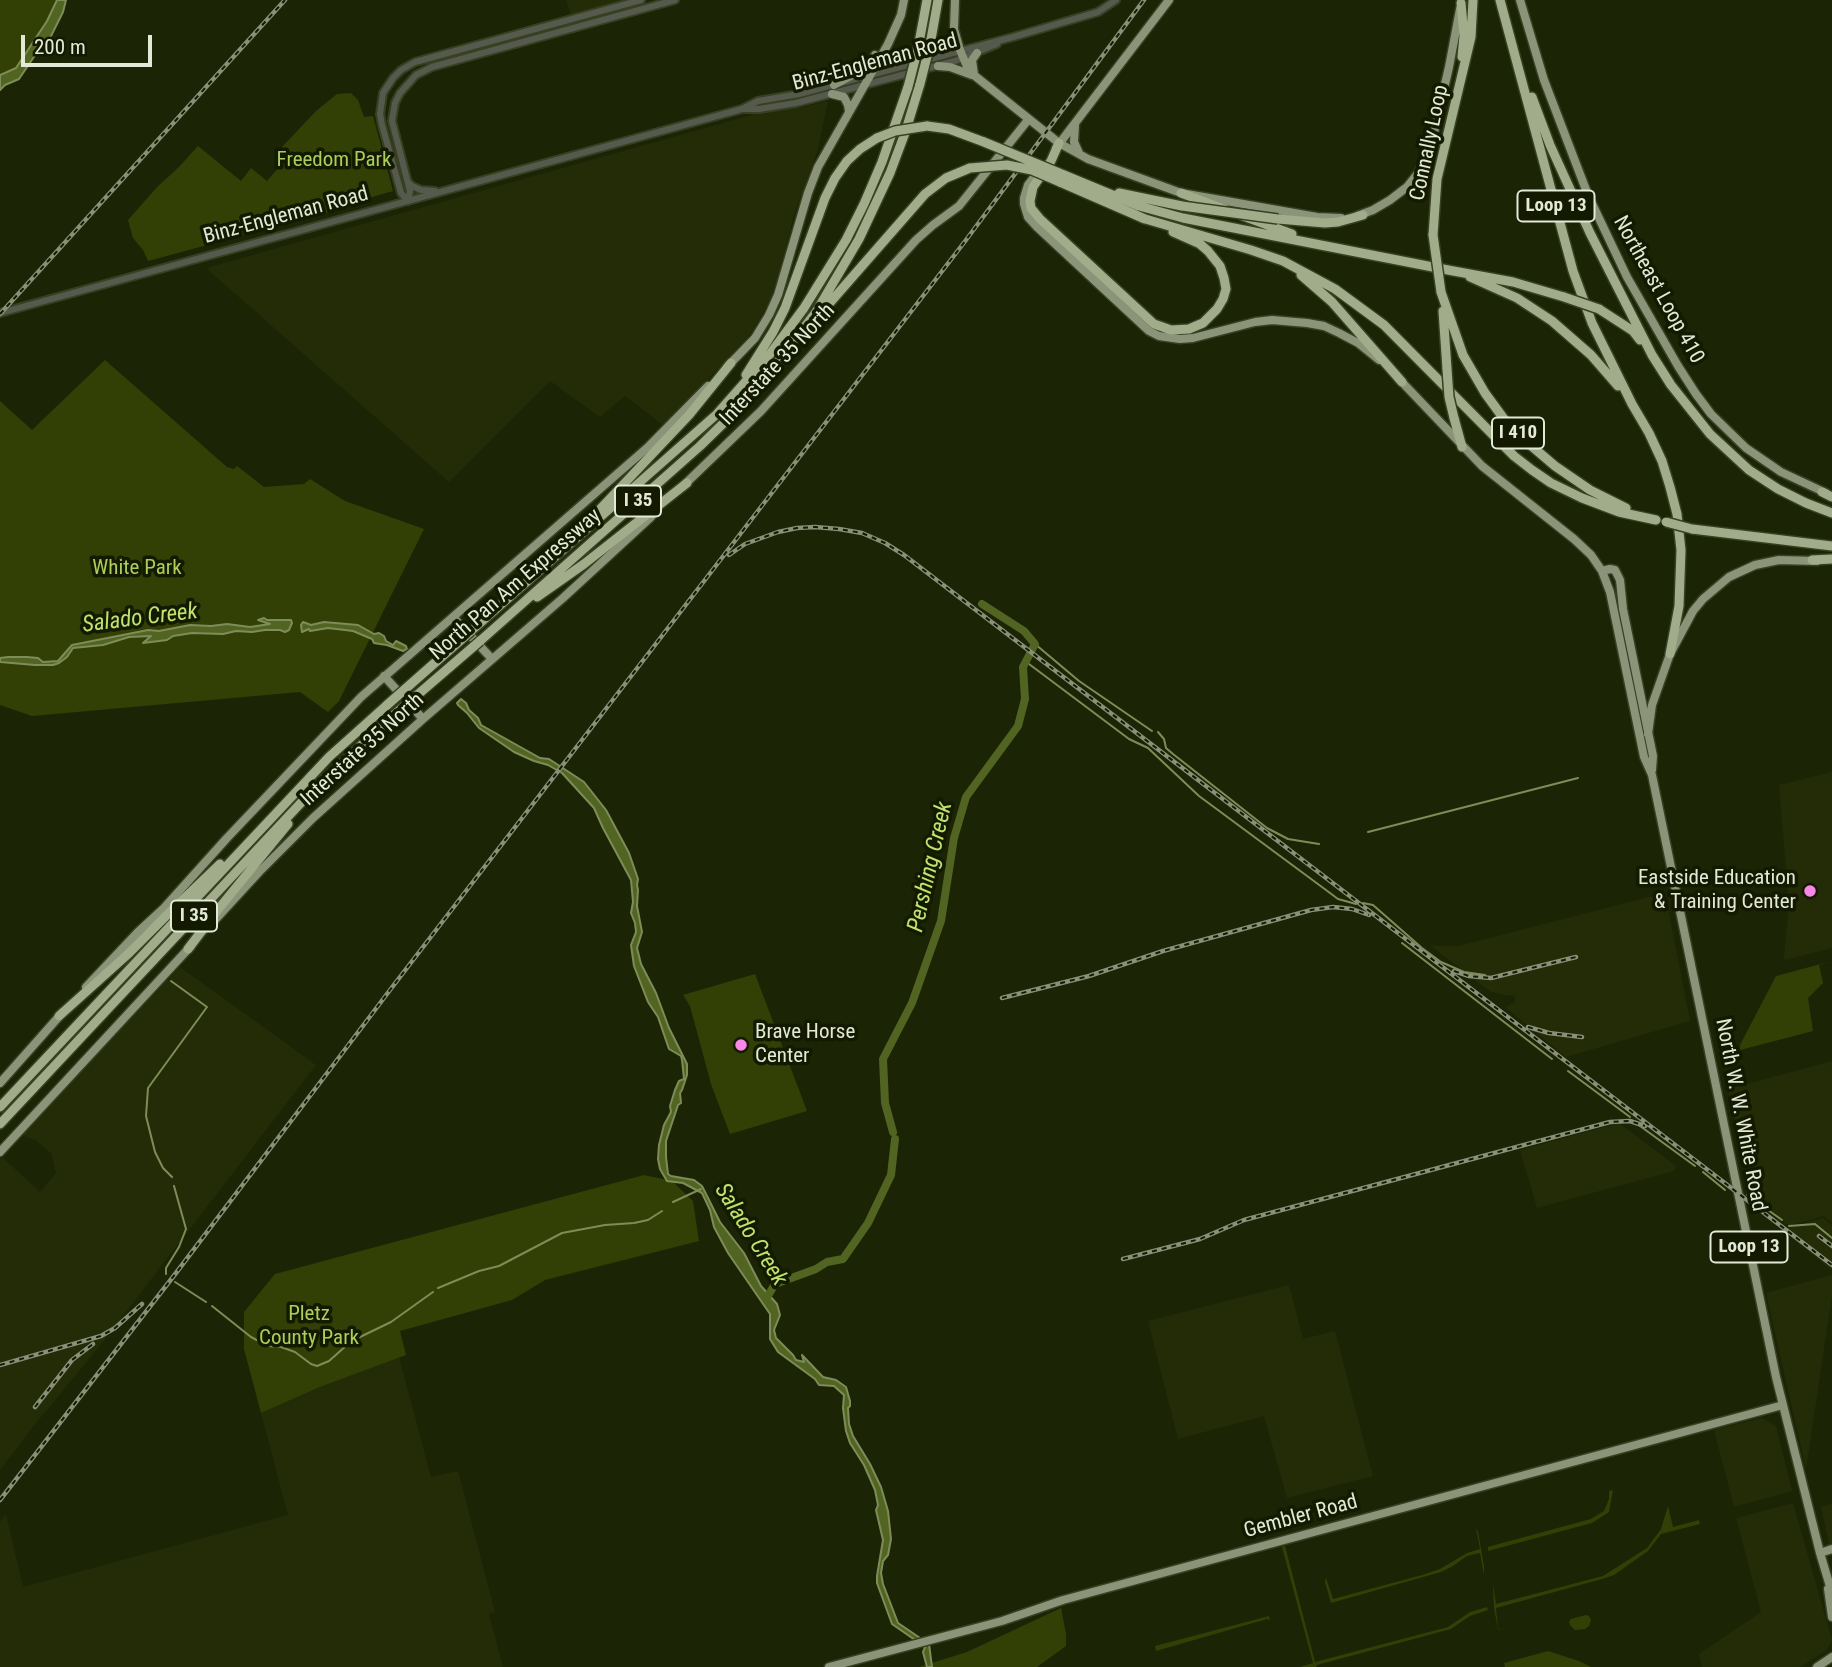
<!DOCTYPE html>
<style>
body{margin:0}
#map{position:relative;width:1832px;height:1667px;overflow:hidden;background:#1c2406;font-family:"Roboto Condensed",sans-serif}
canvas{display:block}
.scale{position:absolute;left:21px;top:35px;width:131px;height:32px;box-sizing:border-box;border:4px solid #e3e9d7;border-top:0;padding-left:9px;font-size:21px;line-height:24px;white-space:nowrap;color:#e3e9d7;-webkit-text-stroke:5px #131a00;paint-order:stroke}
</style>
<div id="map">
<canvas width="1832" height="1667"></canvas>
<div class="scale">200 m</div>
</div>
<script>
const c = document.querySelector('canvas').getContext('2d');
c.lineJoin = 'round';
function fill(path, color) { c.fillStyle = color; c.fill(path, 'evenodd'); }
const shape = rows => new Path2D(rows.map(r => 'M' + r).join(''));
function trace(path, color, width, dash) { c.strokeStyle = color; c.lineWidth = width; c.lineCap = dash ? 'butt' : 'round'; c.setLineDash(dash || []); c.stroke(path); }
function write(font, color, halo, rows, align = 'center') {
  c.font = font + ' "Roboto Condensed",sans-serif'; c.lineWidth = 7; c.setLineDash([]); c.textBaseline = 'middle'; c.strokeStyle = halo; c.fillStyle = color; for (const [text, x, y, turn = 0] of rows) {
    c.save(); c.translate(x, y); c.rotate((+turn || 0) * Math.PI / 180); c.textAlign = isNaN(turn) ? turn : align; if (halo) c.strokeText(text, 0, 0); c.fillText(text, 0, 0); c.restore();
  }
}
fill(shape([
 [566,0,625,0,571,15],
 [828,101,818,149,793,218,782,265,771,299,752,332,725,362,663,425,625,396,600,417,550,381,449,482,206,268,766,111,797,108],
 [1832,772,1832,948,1785,960,1784,956,1789,904,1779,785],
 [1665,893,1690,1021,1566,1057,1505,1007,1515,1003,1515,995,1510,996,1491,992,1431,946,1458,946],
 [180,967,316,1065,99,1347,32,1428,0,1470,0,1160,2,1157,40,1192,56,1173,51,1153,35,1140,26,1137,21,1134],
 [1832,1061,1832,1223,1824,1216,1788,1226,1752,1193,1728,1089],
 [1619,1123,1676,1166,1674,1171,1537,1208,1520,1150],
 [1823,1218,1832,1225,1832,1270,1781,1230],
 [1832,1275,1832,1296,1806,1469,1766,1293],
 [1289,1285,1303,1339,1335,1331,1373,1476,1287,1498,1264,1416,1178,1439,1148,1321],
 [399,1357,431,1477,458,1471,495,1612,489,1614,503,1667,0,1667,0,1522,6,1514,23,1587,288,1515,261,1413,320,1387],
 [1762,1418,1776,1426,1792,1491,1734,1507,1714,1430],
 [1793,1503,1832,1640,1827,1650,1800,1667,1702,1667,1699,1654,1761,1612,1736,1518],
 [1832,1504,1832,1543,1829,1544,1821,1507]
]), '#232c07');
fill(shape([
 [0,0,57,0,47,21,16,68,0,75],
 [351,93,358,100,364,117,373,116,393,191,362,200,359,204,148,261,143,250,133,238,128,220,158,186,178,168,198,146,241,181,251,168,267,181,286,159,282,147,316,111,337,94],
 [105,360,227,467,234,469,237,466,264,487,304,484,310,479,345,501,424,529,339,701,328,712,300,692,32,716,0,705,0,401,32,430],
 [1832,961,1819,965,1823,983,1808,998,1813,1031,1740,1050,1740,1045,1776,976],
 [755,974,807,1111,730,1134,711,1084,690,1006,683,995],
 [644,1175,672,1181,693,1201,699,1241,545,1280,512,1300,400,1331,406,1355,320,1387,261,1413,244,1349,244,1312,275,1274],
 [1613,1490,1609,1512,1592,1523,1488,1551,1488,1547,1491,1546,1591,1519,1604,1511,1609,1499,1609,1491],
 [1668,1506,1673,1527,1699,1520,1700,1524,1661,1534,1648,1551,1614,1575,1602,1579,1496,1608,1498,1628,1501,1630,1498,1629,1494,1608,1493,1584,1496,1604,1603,1576,1647,1548,1661,1529],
 [1476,1528,1478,1532,1484,1566,1484,1575,1480,1553,1467,1556,1453,1566,1441,1572,1331,1603,1325,1582,1326,1578,1333,1599,1422,1575,1440,1569,1467,1553,1480,1549],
 [1285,1546,1315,1662,1448,1627,1470,1612,1487,1607,1488,1610,1470,1616,1451,1629,1317,1665,1316,1667,1300,1667,1313,1663,1282,1547],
 [1061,1608,1066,1634,1066,1646,1037,1667,919,1667,967,1652],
 [1586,1615,1589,1616,1591,1620,1589,1626,1585,1629,1575,1630,1570,1625,1569,1622,1571,1619],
 [1269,1616,1270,1620,1267,1619,1156,1651,1155,1646],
 [1548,1651,1579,1661,1591,1667,1505,1667,1504,1663]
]), '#324005');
const water = shape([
 [57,0,66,0,63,12,49,40,42,45,19,79,5,85,0,90,0,75,16,68,47,21,57,0],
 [264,618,267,620,291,620,292,623,289,630,285,632,280,630,265,630,252,632,236,631,223,634,192,633,173,636,167,640,143,643,151,636,129,637,103,645,73,648,67,657,59,663,53,665,35,665,0,662,0,658,8,657,27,657,38,658,43,662,58,661,72,645,148,630,159,631,190,625,211,626,227,624,250,627,270,624,258,620,264,618],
 [303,622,311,625,324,622,358,625,374,634,379,633,384,636,386,641,393,645,396,641,406,646,407,649,403,651,387,645,380,644,374,643,372,639,353,631,328,628,310,631,309,629,302,632,301,625,303,622],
 [461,699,466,703,469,710,478,718,481,725,540,758,549,759,584,782,606,810,629,853,638,879,637,885,638,890,637,906,642,932,637,948,641,964,656,993,669,1028,687,1064,687,1075,682,1090,680,1093,681,1103,678,1105,666,1141,666,1157,668,1174,671,1176,694,1180,702,1186,720,1222,744,1253,761,1286,777,1304,780,1315,774,1330,776,1338,793,1355,796,1360,804,1362,802,1355,823,1377,836,1380,846,1387,850,1401,850,1406,848,1408,849,1424,853,1436,870,1464,881,1487,888,1511,891,1539,888,1555,883,1561,881,1573,883,1584,898,1623,929,1644,932,1667,927,1667,923,1652,925,1647,892,1624,877,1583,877,1576,883,1540,876,1510,878,1505,875,1490,864,1465,850,1443,846,1431,843,1408,844,1395,834,1386,819,1385,815,1379,778,1352,770,1339,770,1314,728,1253,714,1227,710,1210,702,1193,683,1183,667,1181,660,1169,658,1159,659,1145,664,1125,671,1112,670,1106,675,1090,679,1081,684,1079,682,1060,681,1056,669,1049,658,1017,648,1002,634,966,631,945,636,932,635,923,631,913,633,902,631,880,603,828,594,808,562,773,548,765,534,761,514,752,479,728,467,713,458,705,457,703,461,699]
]);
fill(water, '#526421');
trace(water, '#7e8c58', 2);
trace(shape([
 [1035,644,1079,681,1152,731],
 [1025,661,1129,739,1148,748,1199,796,1326,890,1338,899,1356,904],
 [1158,732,1164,739,1166,748,1173,754,1267,828,1288,839,1319,844],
 [1368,832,1578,778],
 [1363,903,1373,905,1422,948,1441,962,1464,972,1485,975],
 [1402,943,1552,1059],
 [171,981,207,1007,148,1088,146,1116,155,1152,163,1168,172,1177],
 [1568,1071,1630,1117],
 [1640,1126,1695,1166],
 [1703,1172,1725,1190],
 [1747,1195,1782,1220],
 [673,1202,701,1189],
 [1789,1226,1815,1224,1832,1238],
 [166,1274,166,1268,179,1247,186,1229,174,1186],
 [175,1282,206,1302],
 [438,1288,479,1271,499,1266,562,1233,605,1225,634,1223,648,1220,662,1211],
 [212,1306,251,1337,268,1346,281,1347,295,1352,311,1364,317,1366,329,1361,347,1345,360,1337,391,1322,433,1292]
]), '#7e8c58', 2);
trace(shape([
 [893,1132,885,1103,883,1059,912,1003,941,921,954,838,966,797,1018,726,1025,699,1023,667,1035,644,1024,631,982,604],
 [766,1299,775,1284,816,1269,827,1262,843,1259,868,1223,891,1175,895,1139]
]), '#526421', 8);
const minor = shape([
 [744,109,759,109,796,103,955,61,997,44],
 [409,183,412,186,421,190,435,191],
 [408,201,410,191,392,121,395,103,400,93,416,75,432,67,675,0],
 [408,201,401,193,382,125,380,114,383,93,393,78,401,70,415,62,641,0],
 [0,313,742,109,758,101,799,94,1013,37,1098,12,1116,0]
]);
const major = shape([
 [955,0,954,29,960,50,968,69,975,76,1059,143,1088,159,1181,193,1317,217,1341,218],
 [1520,0,1544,80,1588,195,1627,277,1678,366,1696,394,1711,414,1746,448,1781,472,1826,493],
 [938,66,950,67,972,75],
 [974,74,972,60,977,53],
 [834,85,858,72,872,61,875,55],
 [832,94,844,97,848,105,849,111],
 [1075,125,1074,142,1079,153],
 [1056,148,1169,0],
 [1038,172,1028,185,1024,198,1024,204,1028,217,1037,227,1149,331,1159,336,1180,339,1193,338,1255,322,1272,320,1307,323,1324,326,1339,333,1358,343,1379,360],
 [1357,216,1373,210,1390,200,1407,187,1419,172,1432,141,1449,67,1460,9],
 [727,367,755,338,769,315,778,295,808,193,818,167,888,44,901,15,904,0],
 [1399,379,1482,466,1574,539,1591,555,1602,571,1610,592,1644,757,1652,775,1776,1377,1820,1553,1832,1593],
 [683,486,761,411,916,240,933,225,959,206,1028,120],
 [1602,571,1610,569,1615,570,1620,580,1623,609,1653,756,1652,770],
 [453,617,492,659],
 [384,676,423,719],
 [1648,734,1652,705,1670,654,1693,611,1703,599,1729,577,1755,565,1779,560,1817,561],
 [214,921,259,872,313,818,423,719,563,598,651,517],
 [86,987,138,932,164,908,227,838,361,697,647,448,708,386],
 [0,1083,63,1012],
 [0,1152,191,946],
 [1820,1553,1832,1549],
 [1828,1589,1832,1617],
 [829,1667,1002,1621,1063,1600,1783,1405],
 [1817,1667,1832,1657]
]);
const highway = shape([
 [1500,0,1573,271,1592,323,1632,404,1649,433,1662,461,1670,487,1677,514,1681,550,1679,606,1670,654],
 [1461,3,1464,36,1462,57],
 [930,45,938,0],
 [918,48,927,0],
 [1532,97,1550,145,1590,233,1652,355,1671,385,1710,434,1749,470,1778,489,1806,503,1832,513],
 [927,126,949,129,984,142],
 [1059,143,1051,161,1033,187,1030,201,1031,208,1040,219,1154,324,1171,330,1189,329,1203,323,1217,309,1223,299,1226,289,1224,278,1220,266,1208,251,1200,244,1173,232],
 [1064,175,1139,206,1183,218,1448,270,1513,282,1564,297],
 [1060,182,1145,219],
 [1119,193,1182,206],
 [1181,193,1226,210],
 [1243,216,1292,234],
 [1142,218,1251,250,1283,261,1335,289,1384,325,1514,456,1532,470,1551,483,1582,498,1619,512,1656,520],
 [1278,219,1325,223,1338,222,1363,215],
 [1433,235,1437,179,1471,37,1473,0],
 [1301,275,1332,302,1402,382],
 [1470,277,1517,298,1552,321,1591,355,1618,386],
 [1441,292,1463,355,1485,393,1504,419,1528,443,1555,466,1590,490,1626,508],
 [1599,309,1633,331,1640,340],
 [1443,311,1447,369],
 [820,314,925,194,946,178,970,168],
 [746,375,773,332,785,308,825,198,835,178,847,161,860,149,877,138],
 [1454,418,1462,447],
 [1822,492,1832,497],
 [587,523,689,415,731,363],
 [1692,529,1832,546],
 [1812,560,1832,559],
 [537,597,584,564,687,483],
 [471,631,717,414,770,354,804,308,846,240,864,204,882,162,908,87],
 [480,641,700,446,740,407,772,370,816,312,859,239,890,173,905,133,920,84],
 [188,949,220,907,288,824],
 [59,1016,127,955,169,913,220,864],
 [0,1107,329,757,387,705],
 [0,1124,312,791,394,715]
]);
trace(minor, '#384023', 10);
trace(major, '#384023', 11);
trace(highway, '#384023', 12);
trace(minor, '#555a4d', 6);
trace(major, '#8b9479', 8);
trace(highway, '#a0ac8a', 9);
const rail = shape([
 [0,314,285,0],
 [729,555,745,544,778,532,797,528,815,527,839,529,862,533,885,543,904,555,1832,1265],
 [1454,971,1469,976,1491,978,1576,957],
 [1002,998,1089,976,1163,951,1311,910,1333,907,1352,909,1369,915],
 [1528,1027,1549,1033,1582,1037],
 [1819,1236,1832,1246],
 [1123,1259,1200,1239,1244,1220,1610,1122,1630,1121,1645,1126],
 [0,1365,101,1336,115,1328,142,1304],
 [35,1407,72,1360,93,1344],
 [0,1500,176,1273,390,990,966,240,1144,0]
]);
trace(rail, '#899078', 4.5);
trace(rail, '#131a00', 2, [5]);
const highwayBridge = shape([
 [920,84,930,45],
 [908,87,918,48],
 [877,138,895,131,927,126],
 [984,142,1064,175],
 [970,168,1007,165,1032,170,1060,182],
 [1182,206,1278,219],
 [1433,235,1441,292],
 [1564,297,1599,309],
 [1447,369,1449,397,1454,418],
 [1666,522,1692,529],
 [387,705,471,631],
 [394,715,480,641]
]);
trace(highwayBridge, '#384023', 12, []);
trace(highwayBridge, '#a0ac8a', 9);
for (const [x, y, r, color] of [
 [1810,891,7,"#f987e8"],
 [741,1045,7,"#f987e8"]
]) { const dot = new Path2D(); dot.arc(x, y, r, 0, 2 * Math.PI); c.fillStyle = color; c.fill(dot); trace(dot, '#131a00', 2.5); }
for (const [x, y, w] of [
 [1556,206,77],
 [1518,433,52],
 [638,501,46],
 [194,916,46],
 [1749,1247,77]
]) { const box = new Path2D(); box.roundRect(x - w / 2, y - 15.5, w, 31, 5); c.fillStyle = '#131a00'; c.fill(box); trace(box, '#e3e9d7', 2); }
write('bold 19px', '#e3e9d7', null, [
 ["Loop 13",1556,206],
 ["I 410",1518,433],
 ["I 35",638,501],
 ["I 35",194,916],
 ["Loop 13",1749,1247]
]);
write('21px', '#e3e9d7', '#131a00', [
 ["Binz-Engleman Road",875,63,-15],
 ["Connally Loop",1430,143,-78],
 ["Binz-Engleman Road",286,216,-15],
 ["Northeast Loop 410",1658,290,61],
 ["Interstate 35 North",778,365,-47],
 ["North Pan Am Expressway",516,585,-41],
 ["Interstate 35 North",363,750,-42],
 ["North W. W. White Road",1740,1115,79],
 ["Gembler Road",1301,1517,-15]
]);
write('21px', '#adce5a', '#131a00', [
 ["Freedom Park",334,161],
 ["White Park",137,569],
 ["Pletz",309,1315],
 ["County Park",309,1339]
]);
write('21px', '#e3e9d7', '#131a00', [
 ["Eastside Education",1796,879],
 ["& Training Center",1796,903],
 ["Brave Horse",755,1033,"left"],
 ["Center",755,1057,"left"]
], 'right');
write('italic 23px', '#c0e26e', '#131a00', [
 ["Salado Creek",140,619,-7],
 ["Pershing Creek",931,867,-77],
 ["Salado Creek",750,1235,58]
]);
</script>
